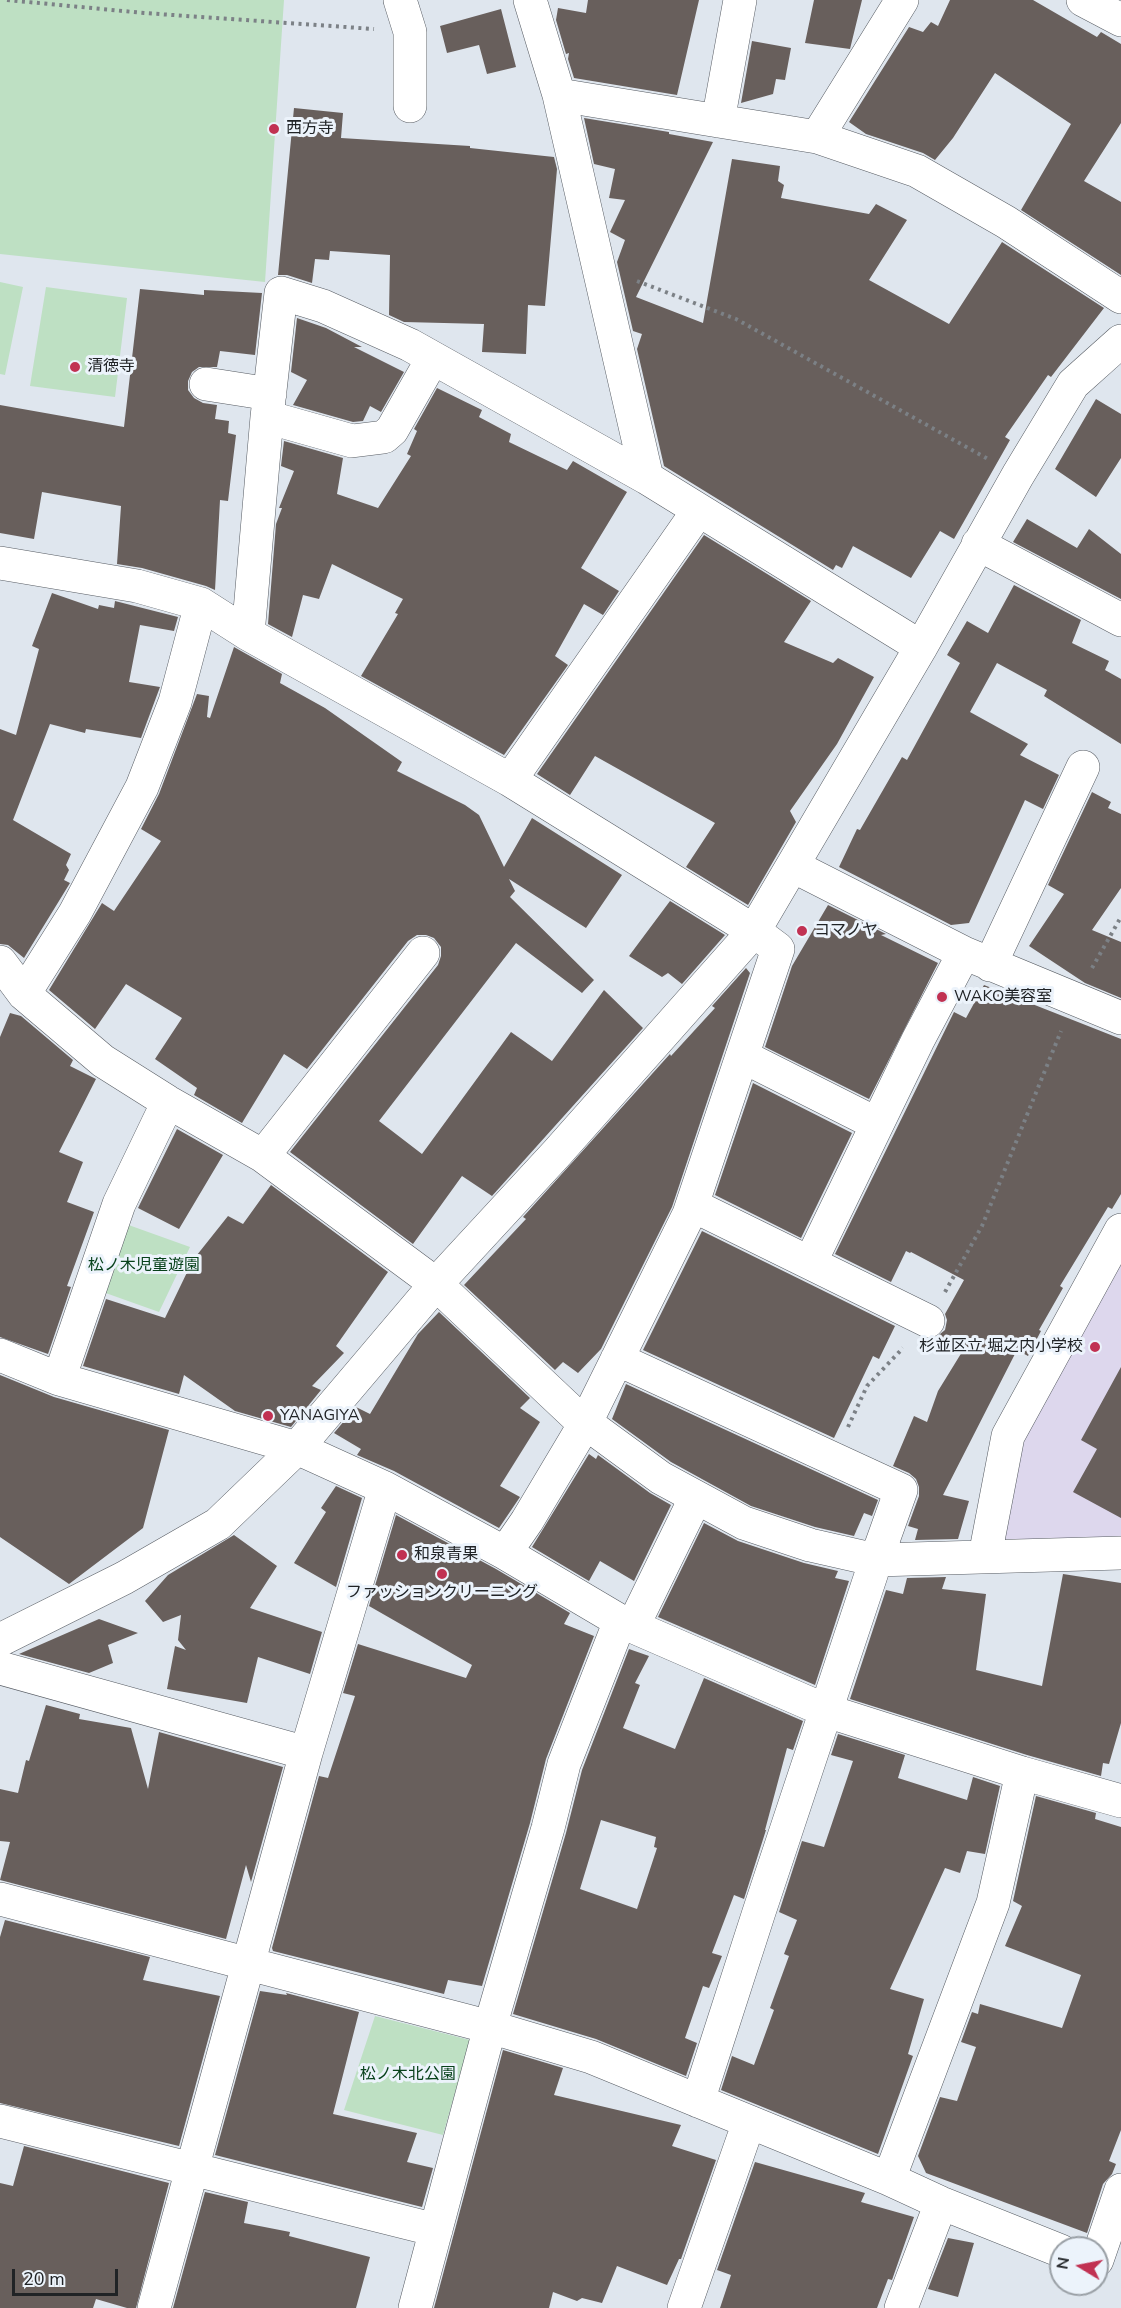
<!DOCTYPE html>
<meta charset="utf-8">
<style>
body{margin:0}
#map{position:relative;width:1121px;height:2308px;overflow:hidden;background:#dfe6ee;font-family:"Nunito Sans",sans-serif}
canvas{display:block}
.north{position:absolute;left:1049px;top:2236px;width:60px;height:60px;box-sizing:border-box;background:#ecf3fb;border:2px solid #9aa0a6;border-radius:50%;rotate:280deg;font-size:16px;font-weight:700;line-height:24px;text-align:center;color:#202326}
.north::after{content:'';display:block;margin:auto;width:21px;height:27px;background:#c13152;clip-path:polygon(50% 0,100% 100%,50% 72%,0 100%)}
.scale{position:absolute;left:12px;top:2269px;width:106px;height:27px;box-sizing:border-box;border:3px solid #202326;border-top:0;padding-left:8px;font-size:18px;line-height:21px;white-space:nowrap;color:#202326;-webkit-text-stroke:4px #ecf3fb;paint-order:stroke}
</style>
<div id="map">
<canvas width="1121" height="2308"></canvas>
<div class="north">N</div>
<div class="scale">20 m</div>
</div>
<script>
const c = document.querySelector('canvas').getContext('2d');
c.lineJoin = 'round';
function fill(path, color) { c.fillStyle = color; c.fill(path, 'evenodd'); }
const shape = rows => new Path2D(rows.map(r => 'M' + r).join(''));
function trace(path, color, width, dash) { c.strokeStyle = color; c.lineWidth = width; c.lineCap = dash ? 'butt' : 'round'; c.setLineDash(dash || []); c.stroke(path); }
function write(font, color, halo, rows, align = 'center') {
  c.font = font + ' "Nunito Sans","Noto Sans JP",sans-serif'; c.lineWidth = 6; c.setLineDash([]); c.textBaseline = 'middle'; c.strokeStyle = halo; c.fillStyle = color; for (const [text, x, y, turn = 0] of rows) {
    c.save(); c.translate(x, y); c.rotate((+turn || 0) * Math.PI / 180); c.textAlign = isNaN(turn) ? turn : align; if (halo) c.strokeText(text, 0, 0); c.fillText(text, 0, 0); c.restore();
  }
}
fill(shape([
 [1121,1251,1121,1541,1005,1548,1001,1533,1017,1442]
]), '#ddd7ed');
fill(shape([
 [0,0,284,0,265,282,0,254],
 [0,282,23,287,5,375,0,374],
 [46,287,127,298,115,397,30,386],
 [123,1223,190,1247,159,1312,100,1291],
 [375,2016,470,2040,443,2135,344,2110]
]), '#bee0c3');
fill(shape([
 [588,0,699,0,677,95,574,78,568,59,569,53,566,54,556,20,558,8,586,13],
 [814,0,862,0,850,49,805,43],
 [950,0,1033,0,1097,37,1101,32,1121,44,1121,123,1084,181,1121,202,1121,275,1021,210,1071,124,995,73,953,138,935,160,923,153,866,134,849,122,909,27,923,32,931,22,938,26],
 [501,9,516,67,487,74,479,45,447,53,440,26],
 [752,41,791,48,785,80,776,79,773,94,741,103],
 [294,108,343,113,341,138,470,146,470,148,554,157,557,169,545,306,528,305,526,354,482,352,484,324,404,322,389,315,390,255,330,251,329,260,315,259,312,283,287,275,278,275],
 [584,118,669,132,669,134,713,142,636,297,703,323,732,159,780,166,778,181,784,185,781,198,869,214,876,204,907,220,869,280,949,324,1002,242,1104,308,1051,377,1048,375,1005,437,1010,440,954,539,940,531,911,578,853,546,842,568,836,565,833,570,664,466,637,349,642,334,633,331,617,262,625,240,610,232,625,200,609,198,615,169,594,164],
 [140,289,204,295,204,290,262,293,255,355,220,351,217,367,199,367,192,372,188,381,188,390,194,398,203,403,217,405,215,419,229,421,228,433,236,435,228,501,220,500,215,590,206,586,142,568,117,564,121,506,42,492,34,539,0,533,0,405,124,427],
 [297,318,326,328,362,347,354,347,404,372,381,412,370,406,363,421,353,422,293,405,307,380,291,372],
 [437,388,482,410,479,417,511,434,509,442,567,470,573,461,627,492,581,568,619,591,603,615,584,604,555,656,568,665,504,755,361,676,398,614,395,613,403,599,332,564,319,599,303,595,292,637,268,624,276,524,282,508,279,508,294,471,281,466,284,441,343,458,337,494,378,508,411,456,407,454,417,431,414,429],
 [1096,399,1121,414,1121,458,1096,497,1055,469],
 [1027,519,1077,548,1089,529,1121,554,1121,599,1013,542],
 [704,535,811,601,784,642,833,663,838,658,874,677,837,744,790,811,796,822,748,905,686,867,715,823,595,756,570,795,537,774],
 [1014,585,1081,620,1072,643,1109,661,1105,670,1121,679,1121,744,1044,696,1047,690,997,663,970,712,1028,744,1020,755,1059,775,1043,809,1025,800,969,923,951,925,839,867,857,829,860,830,902,757,907,760,960,663,947,655,967,621,988,633],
 [52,593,98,609,99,605,114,608,115,601,178,617,174,631,140,625,129,682,160,687,141,738,86,729,85,733,50,724,13,820,71,854,66,865,69,870,64,880,70,883,24,958,8,945,0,944,0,729,16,735,39,649,32,646],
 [234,647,282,674,280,683,325,708,402,762,397,771,465,805,479,815,504,867,532,818,622,875,586,928,509,879,515,891,510,897,594,980,582,993,516,943,379,1121,422,1154,511,1032,552,1061,604,990,643,1028,492,1196,462,1176,413,1244,290,1152,438,965,441,956,441,947,434,938,426,935,417,935,408,941,307,1069,284,1054,242,1123,194,1095,197,1088,155,1059,182,1018,126,984,95,1029,49,990,102,903,114,911,161,841,141,829,159,794,197,694,209,696,207,717,210,718],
 [1092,792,1111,802,1108,808,1121,814,1121,888,1092,930,1121,942,1121,998,1085,983,1029,946,1064,894,1048,885],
 [670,901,725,935,682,984,668,973,662,977,629,956],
 [828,905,886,934,881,935,938,963,869,1099,765,1047,792,966],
 [746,968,750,973,672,1207,601,1349,578,1373,563,1362,555,1370,464,1285,526,1219,523,1217,670,1054,671,1056,715,1008,712,1006],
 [984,985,1121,1039,1121,1194,1112,1209,1108,1207,1060,1286,1063,1288,1039,1330,1041,1331,1028,1356,1017,1350,943,1495,969,1501,958,1539,915,1540,918,1529,908,1526,919,1496,919,1487,916,1479,909,1473,893,1466,914,1416,927,1422,938,1391,962,1352,935,1338,945,1330,947,1320,945,1314,964,1280,911,1252,910,1253,906,1251,891,1282,835,1254,954,1012,966,1018],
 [10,1013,21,1016,73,1060,70,1066,96,1079,59,1152,83,1162,67,1202,94,1212,67,1286,71,1287,48,1354,0,1337,0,1037],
 [753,1083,852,1133,801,1238,715,1195],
 [177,1129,223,1155,179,1229,138,1208],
 [271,1185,388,1272,336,1346,344,1353,312,1386,321,1390,291,1427,235,1411,184,1375,179,1394,83,1366,106,1299,165,1318,193,1260,228,1216,243,1224],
 [702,1231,895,1326,879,1359,873,1356,834,1438,643,1350],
 [439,1312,530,1398,520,1408,540,1422,500,1486,520,1497,499,1528,394,1471,357,1455,361,1449,334,1433,356,1407,370,1414,418,1334],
 [1121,1367,1121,1518,1073,1492,1097,1449,1081,1440],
 [0,1375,54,1397,169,1430,143,1528,69,1584,0,1537],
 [626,1384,878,1500,872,1516,864,1513,854,1536,815,1527,751,1506,671,1462,612,1419],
 [589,1454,596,1459,598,1455,650,1493,671,1505,634,1581,600,1561,589,1581,532,1547],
 [336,1486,362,1498,336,1587,294,1563,326,1512,321,1508],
 [396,1515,496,1569,570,1613,564,1624,594,1636,546,1759,530,1823,482,1986,448,1980,444,1994,273,1951,272,1948,319,1776,328,1778,355,1696,343,1693,358,1644,466,1678,472,1665,369,1606],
 [704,1523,738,1541,804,1563,838,1571,835,1578,849,1581,815,1685,658,1617],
 [234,1535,277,1566,250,1608,322,1632,310,1674,258,1657,247,1703,167,1689,175,1646,186,1650,178,1640,181,1615,163,1622,145,1601,168,1575],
 [1063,1574,1121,1583,1121,1723,1109,1764,1103,1763,1101,1776,1027,1755,850,1699,886,1590,903,1594,907,1578,946,1577,942,1589,986,1594,976,1670,1042,1686],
 [99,1619,138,1633,108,1645,113,1663,89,1673,19,1654],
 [629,1649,649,1656,635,1683,640,1685,623,1728,675,1749,704,1678,803,1721,793,1750,787,1748,765,1830,766,1830,744,1899,734,1895,712,1953,722,1956,709,1988,703,1986,685,2038,697,2043,686,2076,596,2039,513,2014,566,1833,582,1770],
 [601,1820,656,1837,654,1847,657,1848,637,1909,580,1889],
 [46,1705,80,1714,79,1719,131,1728,148,1789,159,1732,283,1767,251,1882,246,1865,226,1939,0,1880,10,1842,0,1841,0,1789,18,1793,26,1760,29,1761],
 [838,1734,905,1755,898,1778,967,1800,973,1777,1000,1786,985,1854,967,1851,960,1873,945,1868,890,1989,924,1999,908,2054,913,2056,878,2154,721,2090,732,2056,754,2065,774,2010,770,2008,789,1956,784,1954,797,1920,779,1912,802,1841,824,1847,853,1761,831,1755],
 [1036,1796,1096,1813,1095,1819,1121,1827,1121,2130,1109,2161,1116,2164,1112,2174,1103,2184,1087,2233,926,2173,918,2156,940,2097,957,2101,976,2047,961,2042,972,2012,978,2014,980,2004,1062,2028,1081,1975,1005,1946,1022,1906,1013,1901],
 [5,1920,150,1957,143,1980,220,1996,179,2146,0,2103,0,1937],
 [260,1991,287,1995,286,1993,359,2012,333,2114,417,2133,407,2162,433,2168,422,2207,215,2155],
 [503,2050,563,2068,554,2095,681,2125,672,2146,716,2160,681,2259,679,2259,667,2285,617,2266,602,2303,582,2298,577,2301,553,2292,549,2308,434,2308],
 [24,2146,169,2183,136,2308,127,2308,96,2299,93,2308,0,2308,0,2183,13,2186],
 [755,2162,865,2193,861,2202,914,2217,892,2280,888,2279,877,2308,720,2308,731,2275,717,2270],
 [205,2192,248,2202,244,2223,290,2232,289,2236,370,2257,356,2308,173,2308],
 [948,2238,974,2243,958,2297,928,2289]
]), '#685f5c');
const minor = shape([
 [400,0,410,32,410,106],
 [530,0,559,95,647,478],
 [1083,0,1121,20],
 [559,95,817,137,917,171,1006,222,1121,297],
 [718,121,740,0],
 [817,137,902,0],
 [206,384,270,394],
 [267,417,352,441,384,437,392,430,433,358],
 [978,544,1121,620],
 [0,563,137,586,201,604,248,634,510,780,754,931,778,949,689,1214,586,1422,527,1521,505,1553],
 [248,634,267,417,281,293,323,306,410,345,647,478,921,647],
 [510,780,698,511],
 [793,866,964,953,1121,1018],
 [0,962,24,994,103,1061,168,1102,263,1156,436,1284,575,1415,661,1478,744,1523,810,1545,876,1560,1121,1553],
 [990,965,1083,767],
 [24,994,75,913,142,787,175,702,201,604],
 [742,1056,877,1124],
 [263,1156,423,953],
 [692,1205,928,1321],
 [810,1263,918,1040,964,953],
 [0,1355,59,1379,297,1448,385,1488,505,1553,620,1621,827,1711,1022,1773,1121,1801],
 [617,1359,901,1490,876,1560,759,1912,698,2101],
 [59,1379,119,1204,168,1102],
 [985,1556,1008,1436,1121,1230],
 [633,1626,696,1497],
 [0,1640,124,1578,218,1524,297,1448,436,1284,557,1153,754,931,921,647,1018,475,1073,384,1121,341],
 [0,1668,306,1753],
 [0,1899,490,2027,591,2057,889,2179,941,2203,1061,2251],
 [0,2121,436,2230],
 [889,2179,993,1903,1022,1773],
 [1097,2260,1121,2190],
 [154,2308,306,1753,385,1488],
 [415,2308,490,2027,548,1828,564,1764,620,1621],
 [684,2308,749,2122],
 [901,2308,941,2203]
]);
trace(minor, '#575c63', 34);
trace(shape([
 [7,0,144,13,374,29],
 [637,281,736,319,988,459],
 [1092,968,1121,917],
 [945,1292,982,1226,1061,1031],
 [848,1427,867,1386,903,1348]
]), '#7c8186', 4, [3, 4.5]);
trace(minor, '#fff', 33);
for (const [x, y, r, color] of [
 [274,129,6,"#c13152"],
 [75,367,6,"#c13152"],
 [802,931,6,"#c13152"],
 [942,997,6,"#c13152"],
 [1095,1347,6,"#c13152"],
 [268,1416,6,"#c13152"],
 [402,1555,6,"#c13152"],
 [442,1574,6,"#c13152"]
]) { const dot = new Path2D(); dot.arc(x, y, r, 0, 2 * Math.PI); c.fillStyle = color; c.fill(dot); trace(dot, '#ecf3fb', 2); }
write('16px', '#202326', '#ecf3fb', [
 ["西方寺",286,129],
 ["清徳寺",87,367],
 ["コマノヤ",814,931],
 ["WAKO美容室",954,997],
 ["杉並区立 堀之内小学校",1083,1347,"right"],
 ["YANAGIYA",280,1416],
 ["和泉青果",414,1555],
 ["ファッションクリーニング",442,1593,"center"]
], 'left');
write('16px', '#08421b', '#ecf3fb', [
 ["松ノ木児童遊園",144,1266],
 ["松ノ木北公園",408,2075]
]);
</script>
